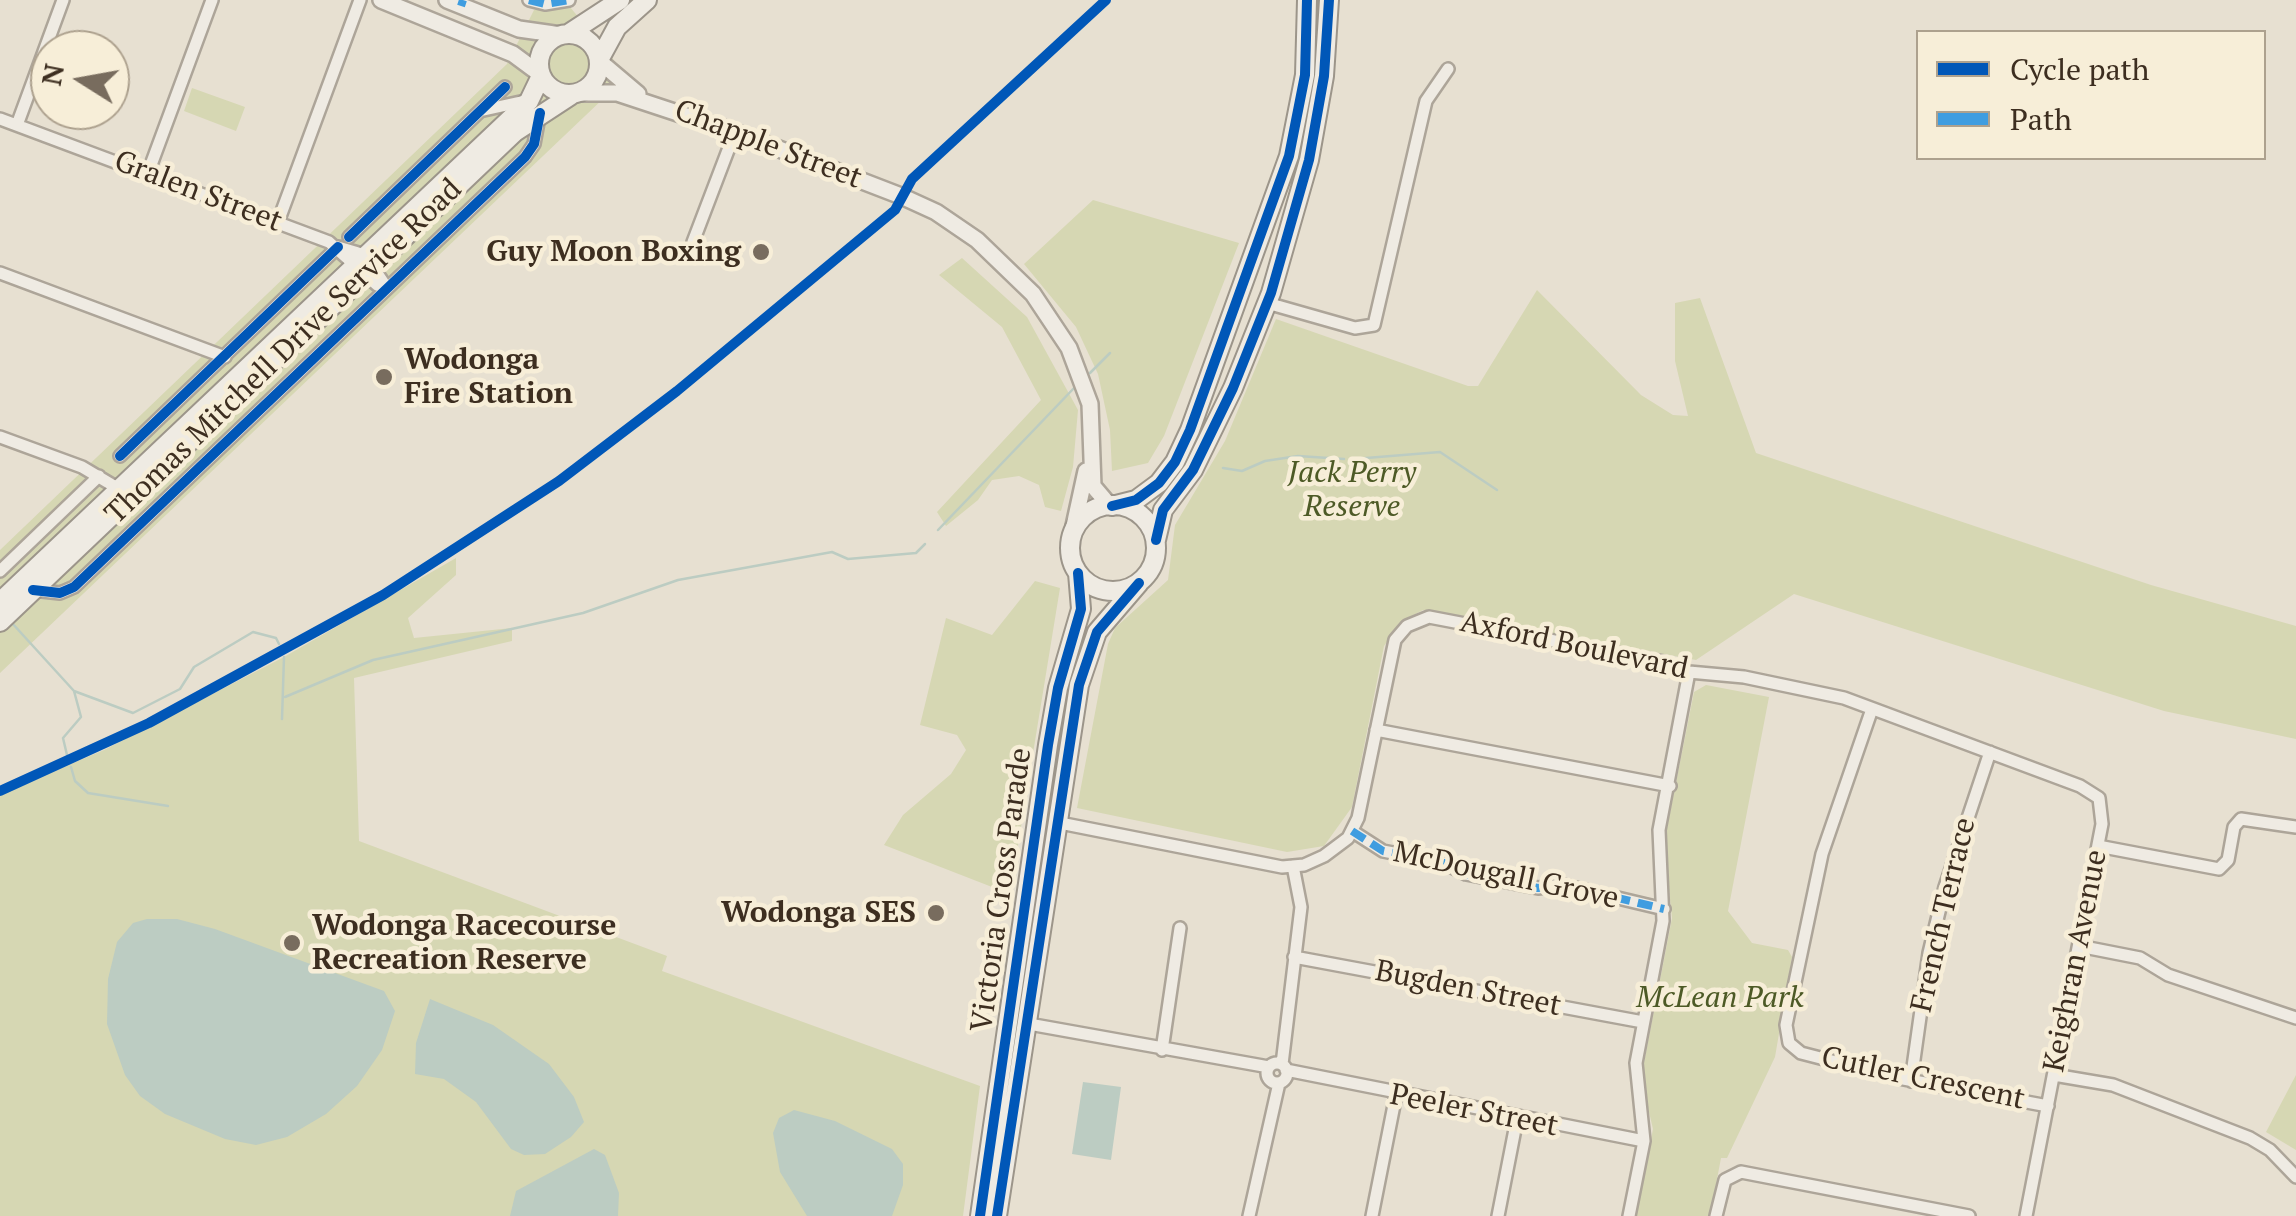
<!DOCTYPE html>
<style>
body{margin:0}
#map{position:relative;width:2296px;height:1216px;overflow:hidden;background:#e7e0d1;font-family:"PT Serif",serif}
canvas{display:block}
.legend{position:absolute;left:1916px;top:30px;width:350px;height:130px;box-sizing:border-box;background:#f7eed8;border:2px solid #ada18e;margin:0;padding:12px 18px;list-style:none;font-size:30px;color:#3d2e20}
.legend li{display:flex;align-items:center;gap:20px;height:50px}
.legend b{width:50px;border:2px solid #ada18e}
.north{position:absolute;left:30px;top:30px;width:100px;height:100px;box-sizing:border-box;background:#f7eed8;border:2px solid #ada18e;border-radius:50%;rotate:281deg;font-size:28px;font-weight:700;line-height:40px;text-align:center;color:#3d2e20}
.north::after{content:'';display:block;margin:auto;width:35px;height:45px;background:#786c5e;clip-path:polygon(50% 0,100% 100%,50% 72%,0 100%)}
</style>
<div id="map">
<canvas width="2296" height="1216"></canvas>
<ul class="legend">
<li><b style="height:12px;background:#0057b8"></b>Cycle path</li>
<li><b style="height:12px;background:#3f9de0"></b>Path</li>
</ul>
<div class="north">N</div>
</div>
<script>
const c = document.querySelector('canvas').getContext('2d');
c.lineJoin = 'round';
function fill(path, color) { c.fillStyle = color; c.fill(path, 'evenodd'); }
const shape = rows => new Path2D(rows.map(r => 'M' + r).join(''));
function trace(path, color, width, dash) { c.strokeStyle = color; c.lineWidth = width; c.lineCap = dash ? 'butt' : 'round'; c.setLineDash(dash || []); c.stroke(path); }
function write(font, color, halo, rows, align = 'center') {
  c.font = font + ' "PT Serif",serif'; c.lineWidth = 9; c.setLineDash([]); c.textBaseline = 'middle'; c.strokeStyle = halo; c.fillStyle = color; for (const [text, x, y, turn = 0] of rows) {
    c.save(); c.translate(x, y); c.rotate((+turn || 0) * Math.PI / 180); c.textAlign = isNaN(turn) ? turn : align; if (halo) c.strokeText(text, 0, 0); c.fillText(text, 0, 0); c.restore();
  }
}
fill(shape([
 [570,7,627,76,0,673,0,550,507,64,534,10],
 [192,88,245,107,236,131,184,111],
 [1093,200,1239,243,1164,436,1148,463,1112,471,1110,430,1098,374,1076,327,1024,264],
 [962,258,1027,317,1078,410,1073,467,1061,511,1045,507,1039,485,1019,476,992,480,978,500,946,526,937,512,1041,400,1002,327,939,275],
 [1537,290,1641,395,1673,415,1688,416,1675,361,1675,303,1700,298,1756,453,2151,585,2296,626,2296,739,2164,711,1794,594,1696,660,1423,610,1402,621,1384,646,1352,807,1324,846,1287,852,1077,808,1108,644,1115,628,1168,580,1175,525,1225,441,1276,319,1468,386,1478,386],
 [456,558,456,575,408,618,414,638,512,628,512,641,354,678,359,841,667,956,662,971,980,1086,963,1216,0,1216,0,794,104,750,284,657],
 [1035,581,1060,588,1010,894,884,845,903,815,951,774,966,750,957,735,920,725,946,618,992,635],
 [1706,685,1769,697,1728,911,1752,943,1788,950,1792,957,1775,1057,1727,1158,1721,1158,1710,1216,1636,1216,1653,1129,1641,1078,1672,918,1664,843,1694,692],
 [2296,1075,2296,1150,2266,1132]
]), '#d6d7b3');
fill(shape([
 [147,919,177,919,215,929,384,991,395,1011,382,1050,357,1086,326,1114,287,1137,256,1145,225,1139,165,1114,140,1096,125,1075,107,1024,108,979,117,942,133,923],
 [430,999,493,1025,549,1064,574,1097,584,1122,571,1137,545,1154,524,1155,511,1149,476,1102,444,1079,415,1074,416,1043],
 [1083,1082,1121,1087,1111,1160,1072,1154],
 [794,1110,835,1121,892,1149,903,1164,903,1185,892,1216,807,1216,780,1172,773,1133,779,1118],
 [594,1149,605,1155,619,1193,618,1216,510,1216,516,1191]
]), '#bcccc2');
trace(shape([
 [1090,373,1110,353],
 [1354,459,1440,452,1497,490],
 [1223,468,1242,471,1265,461,1298,456,1344,459],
 [938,530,1075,387],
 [12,623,74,691,81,717,63,738,67,755],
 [74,691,133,713,180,689,194,667,253,632,276,638,279,644],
 [285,697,373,660,583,613,678,580,832,552,848,559,916,553,925,544],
 [282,719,284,657],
 [71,767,75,781,88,793,168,806]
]), '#bcccc2', 2.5);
const minor = shape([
 [529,0,545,4,569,0],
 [484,110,525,101],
 [0,119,329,242,377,285,387,288],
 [17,125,63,0],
 [148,173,212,0],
 [278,222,360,0],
 [349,237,505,87],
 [693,242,735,132],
 [338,247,365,255,387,288],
 [0,273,225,357],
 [1267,303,1355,328,1374,325,1426,101,1448,69],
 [0,437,82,467,119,489],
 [120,456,338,247],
 [0,571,99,476],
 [33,590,60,593,74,587,525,157,534,144,539,117],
 [1872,709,1822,854,1786,1025,1789,1043,1801,1053,1898,1078,2048,1106],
 [1376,730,1670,786],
 [1060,823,1282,867,1304,865,1324,856,1348,838,1358,818,1395,640,1407,626,1429,617,1664,662,1689,672,1744,677,1844,698,2080,786,2099,798,2102,824,2026,1216],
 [1352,831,1383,851,1444,863,1466,874,1538,888,1563,885,1664,909],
 [2098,846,2219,869,2228,860,2234,827,2241,819,2296,827],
 [2079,946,2140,958,2168,975,2296,1018],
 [1294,957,1643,1022],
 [1029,1024,1269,1067],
 [1162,1050,1180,928],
 '1267 1073a10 10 0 1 1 20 0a10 10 0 1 1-20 0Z',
 [1282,1064,1301,907,1293,866],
 [1286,1070,1644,1141],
 [2054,1075,2113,1085,2250,1138,2270,1150,2296,1177],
 [1911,1081,1929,953,1945,887,1990,752],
 [1249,1216,1279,1083],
 [1372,1216,1396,1095],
 [1498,1216,1517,1119],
 [1629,1216,1644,1141,1636,1063,1663,921,1659,830,1689,672],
 [1716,1216,1725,1180,1741,1172,1969,1216]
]);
const tertiary = shape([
 [381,0,513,54,540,74],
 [447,0,519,29,561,35],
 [599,61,638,94],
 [579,93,617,93,735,132,901,196,936,212,977,240,1033,294,1069,348,1090,404,1093,486,1110,506],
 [1074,526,1086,471]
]);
const secondary = shape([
 '539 64a30 30 0 1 1 60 0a30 30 0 1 1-60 0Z',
 [568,34,620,0],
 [599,60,617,27,647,0],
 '1070 548a43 43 0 1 1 86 0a43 43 0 1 1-86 0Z',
 [1112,506,1136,500,1159,483,1175,462,1190,430,1289,156,1305,75,1307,0],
 [1156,540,1163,510,1193,470,1233,388,1271,293,1309,160,1324,76,1329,0],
 [0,602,529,101,541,76],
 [0,622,515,132,573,94],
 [980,1216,1048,745,1058,688,1081,609,1078,573],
 [997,1216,1079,685,1097,632,1139,583]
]);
trace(minor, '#ada599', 16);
trace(tertiary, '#ada599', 20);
trace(secondary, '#9c958a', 22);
trace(minor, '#efebe3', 11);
trace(tertiary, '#efebe3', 15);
trace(secondary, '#efebe3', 18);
trace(shape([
 [529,0,545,4,569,0],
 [461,6,463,0],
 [1352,831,1383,851,1444,863,1466,874,1538,888,1563,885,1664,909]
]), '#3f9de0', 8, [15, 8]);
trace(shape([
 [349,237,505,87],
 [120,456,338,247],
 [1112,506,1136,500,1159,483,1175,462,1190,430,1289,156,1305,75,1307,0],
 [1156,540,1163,510,1193,470,1233,388,1271,293,1309,160,1324,76,1329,0],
 [33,590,60,593,74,587,525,157,534,144,540,113],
 [0,791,149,723,383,595,559,481,677,391,895,210,912,179,1106,0],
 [980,1216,1048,745,1058,688,1081,609,1078,573],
 [997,1216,1079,685,1097,632,1139,583]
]), '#0057b8', 10);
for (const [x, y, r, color] of [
 [761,252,10,"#786c5e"],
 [384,377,10,"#786c5e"],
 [936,913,10,"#786c5e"],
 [292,943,10,"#786c5e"]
]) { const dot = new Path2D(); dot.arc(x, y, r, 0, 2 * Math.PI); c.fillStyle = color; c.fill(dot); trace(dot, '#f7eed8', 4); }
write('30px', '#3d2e20', '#f7eed8', [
 ["Chapple Street",768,145,21],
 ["Gralen Street",198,192,21],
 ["Thomas Mitchell Drive Service Road",284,352,-44],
 ["Axford Boulevard",1574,646,12],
 ["McDougall Grove",1506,876,12],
 ["Victoria Cross Parade",1002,890,-82],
 ["French Terrace",1944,915,-77],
 ["Keighran Avenue",2076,961,-79],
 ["Bugden Street",1468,989,11],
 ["Cutler Crescent",1923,1079,12],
 ["Peeler Street",1474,1111,11]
]);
write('bold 30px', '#3d2e20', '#f7eed8', [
 ["Guy Moon Boxing",741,252],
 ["Wodonga",404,360,"left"],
 ["Fire Station",404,394,"left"],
 ["Wodonga SES",916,913],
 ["Wodonga Racecourse",312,926,"left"],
 ["Recreation Reserve",312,960,"left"]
], 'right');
write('italic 30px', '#4d5a26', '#f7eed8', [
 ["Jack Perry",1352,473],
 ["Reserve",1352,507],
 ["McLean Park",1720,998]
]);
</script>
